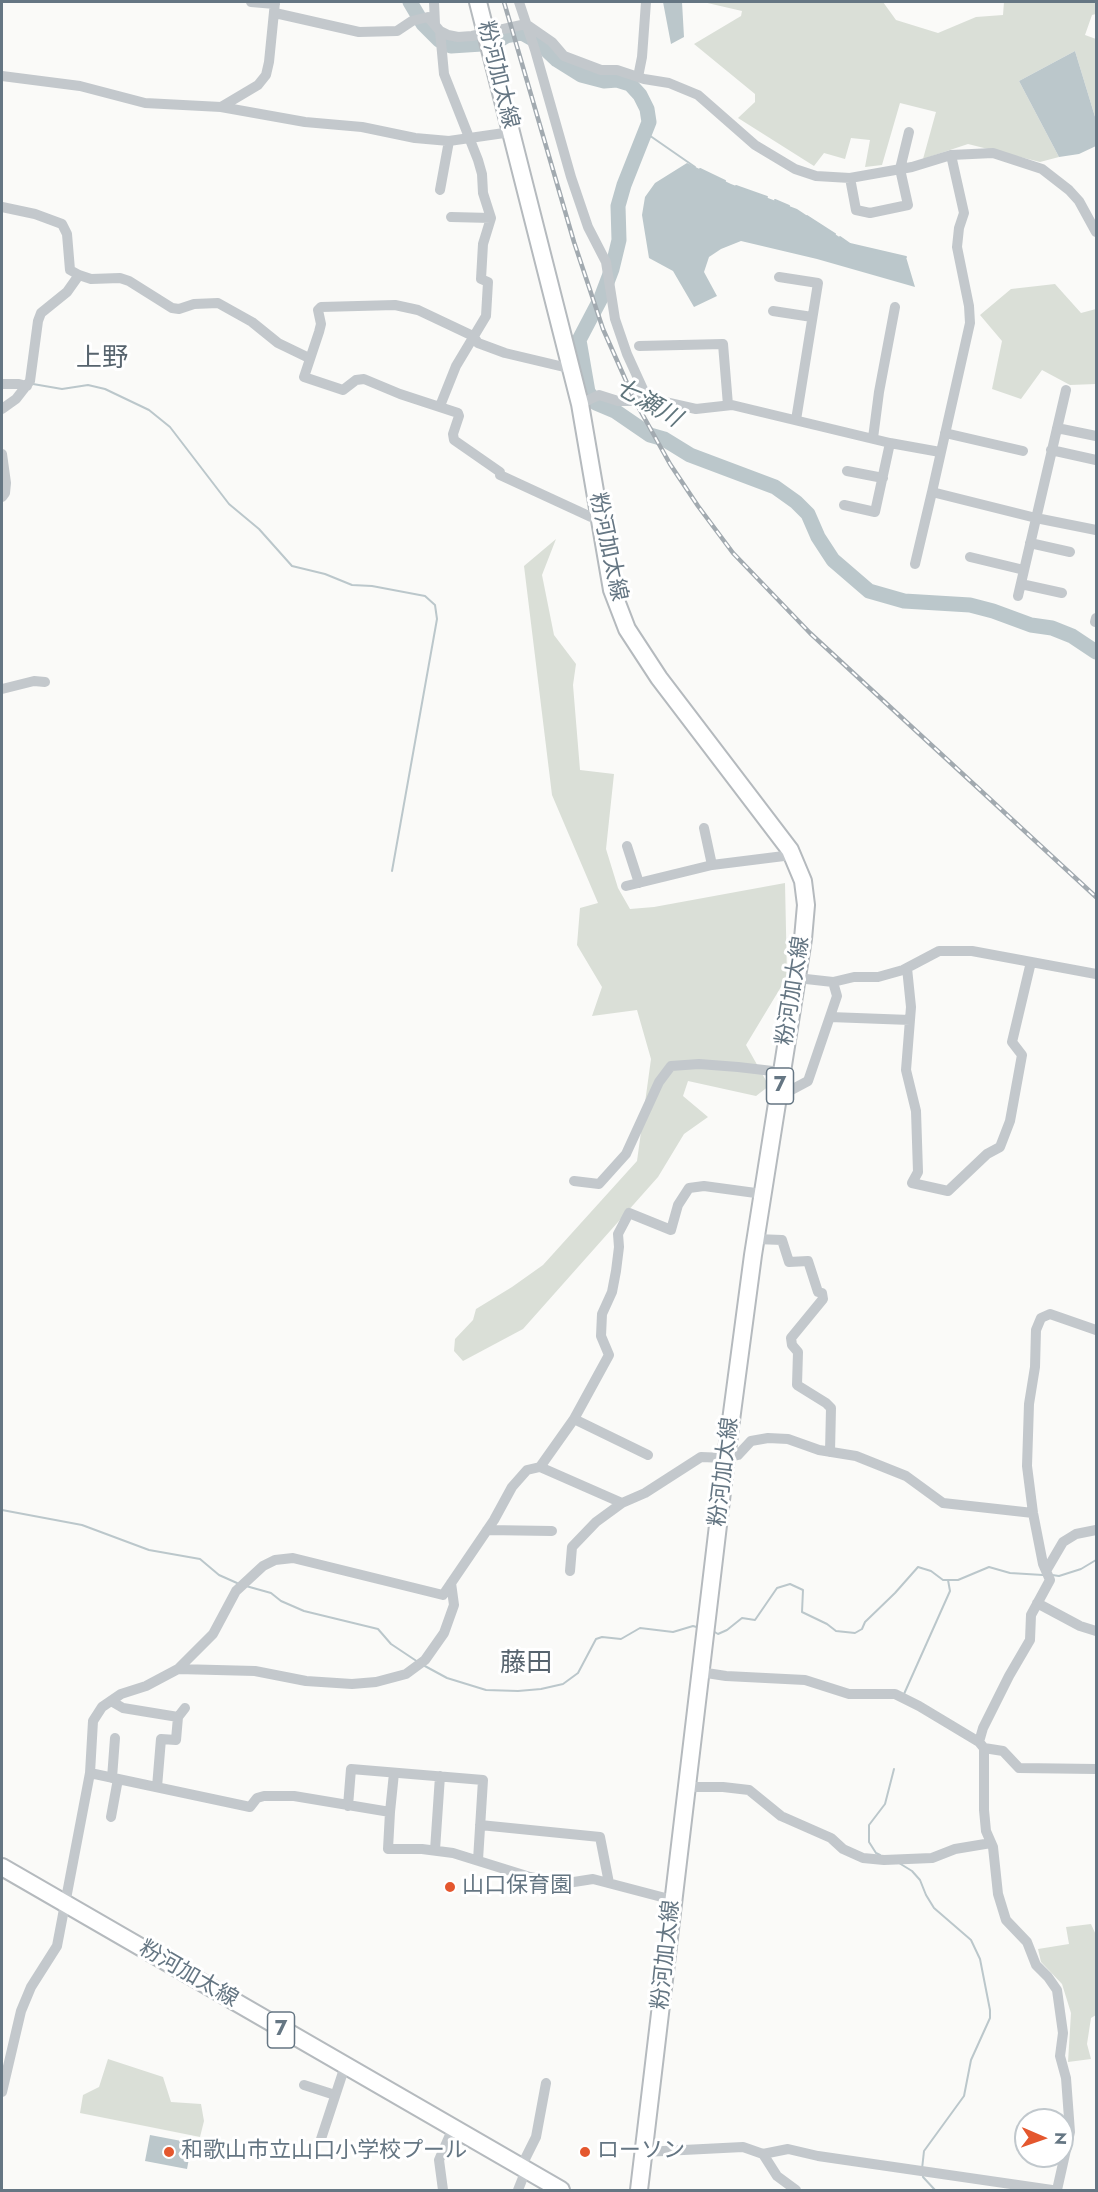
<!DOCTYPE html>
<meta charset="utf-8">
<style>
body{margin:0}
#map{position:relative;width:1098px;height:2192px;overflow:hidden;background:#fafaf8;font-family:Jost,sans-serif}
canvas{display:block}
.frame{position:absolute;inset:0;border:3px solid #657683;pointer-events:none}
.north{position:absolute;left:1014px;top:2108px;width:60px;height:60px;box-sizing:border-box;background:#fff;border:2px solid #c1c8cd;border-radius:50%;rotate:92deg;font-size:16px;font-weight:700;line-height:24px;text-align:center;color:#657683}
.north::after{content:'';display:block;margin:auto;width:21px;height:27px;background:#e4572e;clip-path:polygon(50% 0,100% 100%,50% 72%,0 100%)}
</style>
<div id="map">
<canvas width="1098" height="2192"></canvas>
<div class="frame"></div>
<div class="north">N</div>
</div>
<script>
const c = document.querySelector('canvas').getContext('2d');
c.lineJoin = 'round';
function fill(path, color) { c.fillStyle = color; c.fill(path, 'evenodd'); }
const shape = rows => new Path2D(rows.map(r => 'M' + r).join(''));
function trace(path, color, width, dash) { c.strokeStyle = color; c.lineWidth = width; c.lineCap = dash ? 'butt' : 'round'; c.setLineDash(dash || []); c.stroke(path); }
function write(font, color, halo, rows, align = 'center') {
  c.font = font + ' Jost,"Noto Sans JP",sans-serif'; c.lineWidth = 6; c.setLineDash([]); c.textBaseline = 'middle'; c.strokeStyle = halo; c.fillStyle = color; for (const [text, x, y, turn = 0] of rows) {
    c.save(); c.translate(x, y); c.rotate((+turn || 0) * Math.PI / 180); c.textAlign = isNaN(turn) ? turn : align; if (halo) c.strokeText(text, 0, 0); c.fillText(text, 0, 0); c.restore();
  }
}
fill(shape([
 [681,2,883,2,896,20,938,33,976,17,1003,15,1004,2,1096,2,1096,14,1092,15,1085,35,1096,39,1096,120,1075,51,1019,81,1059,157,1040,162,968,144,923,159,936,112,900,103,882,165,865,167,870,140,851,138,845,159,824,153,814,166,738,118,755,102,755,94,694,44,741,16,742,11,703,2],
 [1055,284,1081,313,1096,309,1096,384,1070,385,1042,370,1021,399,992,389,1002,341,980,315,1011,289],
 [556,539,542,575,554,635,576,664,573,685,580,770,614,774,606,849,618,888,630,909,654,907,785,883,787,977,746,1045,769,1086,756,1096,688,1081,683,1096,708,1117,684,1134,658,1177,523,1329,463,1361,454,1351,455,1339,473,1320,476,1309,512,1287,543,1265,637,1161,651,1059,637,1010,592,1016,602,987,577,945,580,908,598,903,552,795,524,566],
 [1091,1924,1096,1935,1096,2015,1091,2018,1087,2044,1091,2059,1068,2062,1071,2013,1062,1984,1041,1962,1038,1949,1069,1944,1066,1927],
 [108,2059,163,2077,171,2102,201,2104,204,2121,200,2137,80,2113,83,2095,99,2087]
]), '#dadfd7');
fill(shape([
 [663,2,682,2,684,37,671,44],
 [1075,51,1096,120,1096,146,1079,154,1059,157,1019,81],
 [687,163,731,184,797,209,850,244,906,257,915,287,817,259,741,241,721,249,709,257,704,272,717,296,694,307,673,271,649,258,642,215,645,197,655,183],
 [150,2135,192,2143,187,2169,145,2161]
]), '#bbc7cb');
trace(shape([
 [646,133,695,167],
 [700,169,725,181],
 [736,186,767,197],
 [775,200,789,206],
 [807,216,835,234],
 [840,237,850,244,906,257],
 [33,384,62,389,88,385,105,389,149,410,170,427,229,504,259,529,292,566,325,574,352,585,372,586,425,596,435,605,437,619,392,871],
 [2,1510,82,1525,149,1550,200,1559,219,1575,237,1583],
 [1052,1575,1059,1576,1081,1569,1096,1560],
 [246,1586,271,1593,281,1601,304,1611,378,1629,391,1644,418,1662],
 [713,1631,718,1634,727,1630,742,1618,755,1620,777,1588,790,1584,803,1590,802,1612,827,1624,836,1631,855,1633,862,1629,865,1622,895,1593,918,1567,931,1571,943,1580,958,1580,989,1567,1010,1573,1043,1575],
 [423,1665,447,1678,486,1690,518,1691,541,1689,563,1684,578,1673,596,1639,602,1637,621,1639,640,1628,673,1632,693,1626,700,1628],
 [904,1694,950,1591,948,1580],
 [880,1855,876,1853,869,1842,869,1825,885,1804,894,1769],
 [899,1863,912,1871,920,1880,926,1895,934,1908,971,1940,980,1959,990,2010,990,2018,971,2060,964,2096,924,2151,922,2169],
 [923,2174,923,2177,935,2190]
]), '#bbc7cb', 2);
trace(shape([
 [410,2,423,24,439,40,451,46,482,44,496,42,506,36,522,33,538,42,557,60,581,75,604,81,617,80,630,84,640,95,647,109,649,122,624,185,618,206,619,240,612,269,601,298,579,340,588,392,596,403,615,411,650,435,664,439,690,455,775,487,796,502,808,514,818,537,833,560,869,591,904,601,970,605,993,611,1031,625,1052,628,1072,636,1096,652]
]), '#bbc7cb', 15);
const primary = shape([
 [478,2,580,404,612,590,627,629,659,678,790,850,803,881,806,905,803,939,753,1255,726,1458,639,2190],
 [2,1867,561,2190]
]);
trace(primary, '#b5babe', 20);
trace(shape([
 [251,2,275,4],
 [434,2,435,24],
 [519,2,535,50,571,177,588,227,606,262,615,319,627,354,647,398],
 [275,13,359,32,397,31,412,21,428,17,440,31,448,35,458,37,472,36,526,24,552,42,564,56,601,70,617,70,644,79,669,83,698,95,755,145,795,169,816,176,850,178,912,167,951,155,993,153,1042,169,1069,190,1079,201,1096,232],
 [2,76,80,86,145,103,221,107,305,122,362,127,415,138,449,141,511,132],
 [638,77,642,57,646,2],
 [221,107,258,85,266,75,269,62,275,2],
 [951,155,964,213,959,228,957,247,969,306,970,323,932,492,1036,518,1096,530],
 [850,178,856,210,870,213,908,205,900,169,909,132],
 [440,190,449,141],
 [2,207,35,214,62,224,67,234,70,270,79,275,91,279,120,278,129,281,172,308,179,309,194,304,218,303,252,322,278,343,309,358],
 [451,217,491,218],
 [779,277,818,283,796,420],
 [773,311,812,317],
 [639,346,723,344,728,405],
 [570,366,564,367,505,353,478,343,473,336,418,310,395,305,321,307,318,310,321,324,319,332,304,377,343,390,356,380,364,379,400,394,458,413,459,416,453,434,454,440,500,472,500,475,591,517,599,516],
 [2,384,19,384,27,386],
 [580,404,599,395,618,401,635,401,647,398,696,409,732,405,890,443,940,452],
 [440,406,456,366,486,316,488,282,481,279,483,244,491,218,483,193,482,174,478,160,444,74,440,31],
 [2,409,16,399,30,381,38,321,41,313,67,292,79,275],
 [1057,428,1096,436],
 [945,433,1023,451],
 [873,438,879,392,895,307],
 [1051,450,1096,460],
 [2,454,6,483,5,493,2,497],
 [847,471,883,478],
 [844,505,875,512,890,443],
 [1030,543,1070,552],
 [970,557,1024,570],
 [915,564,932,492],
 [1021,584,1062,593],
 [1018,596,1066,390],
 [1095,622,1096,618],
 [2,689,34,681,45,682],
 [704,828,712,865],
 [627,846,639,883],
 [626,886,712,865,792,855],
 [907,968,911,1007,906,1070,916,1111,918,1172,912,1183,948,1191,987,1154,1000,1147,1010,1121,1022,1055,1012,1042,1031,962],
 [797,978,833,982,854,977,878,977,903,970,939,951,972,951,1096,974],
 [830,1017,910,1020],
 [778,1097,808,1081,837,996,833,982],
 [574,1181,599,1184,626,1154,659,1082,671,1066,699,1064,738,1067,781,1072],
 [756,1239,782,1240,789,1262,808,1261,818,1292,822,1293,823,1299,791,1338,792,1345,798,1352,797,1385,826,1403,831,1408,830,1452],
 [574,1419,648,1455],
 [540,1467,574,1419,609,1355,601,1336,602,1314,612,1292,616,1271,619,1247,618,1234,629,1213,671,1230,678,1205,689,1188,704,1186,763,1194],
 [487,1530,552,1531],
 [570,1571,572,1547,596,1522,622,1503],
 [1046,1571,1063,1542,1076,1534,1096,1530],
 [1037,1603,1080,1626,1096,1631],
 [178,1669,255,1671,306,1681,352,1684,376,1682,406,1674,425,1660,444,1633,454,1605,451,1583],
 [700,1672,726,1676,805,1680,849,1694,895,1694,919,1706,979,1742,984,1748,984,1810,986,1831,993,1847,998,1894,1006,1920,1027,1942,1036,1965,1048,1977,1057,1990,1063,2033,1060,2056,1066,2078,1070,2132,1057,2190],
 [111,1701,123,1708,178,1717],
 [979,1742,983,1728,1009,1676,1030,1640,1031,1615,1050,1580,1043,1564,1033,1513,1027,1466,1029,1404,1035,1367,1036,1330,1041,1318,1050,1314,1096,1330],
 [984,1748,1003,1751,1019,1768,1096,1769],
 [90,1773,250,1807,257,1798,264,1796,294,1796,390,1812,388,1849,422,1849,453,1853,530,1877,561,1884,593,1879,673,1900],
 [112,1778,115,1738],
 [157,1787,161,1739,176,1740,178,1717,185,1708],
 [687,1787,723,1787,749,1790,781,1816,831,1838,843,1849,863,1858,884,1860,932,1858,955,1849,991,1843],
 [348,1806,351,1769,483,1780,478,1860],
 [390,1812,394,1773],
 [111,1817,118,1779],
 [480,1825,600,1837,609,1883],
 [435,1850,440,1776],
 [304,2085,335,2095],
 [2,2092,21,2011,31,1987,57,1946,90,1773,93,1721,102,1707,121,1694,146,1686,178,1669,213,1634,236,1591,263,1566,275,1560,293,1558,443,1595,494,1520,512,1487,527,1470,540,1467,622,1503,645,1493,701,1457,726,1458,738,1455,751,1441,768,1438,788,1439,819,1450,856,1456,906,1476,943,1503,1033,1513],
 [321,2139,345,2066],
 [644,2152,743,2147,763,2154,788,2149,818,2156,1052,2190],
 [763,2154,777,2176,796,2190],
 [521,2167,536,2137,546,2083],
 [443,2190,439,2160,453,2128],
 [518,2190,526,2170]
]), '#c3c8cc', 10);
trace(primary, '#fff', 16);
const rail = shape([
 [504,2,574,242,603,329,635,401,670,464,698,506,733,553,810,633,1096,897]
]);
trace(rail, '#a2aab0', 4.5);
trace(rail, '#fff', 2, [7]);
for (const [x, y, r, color] of [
 [450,1887,6,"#e4572e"],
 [169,2152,6,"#e4572e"],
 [585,2152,6,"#e4572e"]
]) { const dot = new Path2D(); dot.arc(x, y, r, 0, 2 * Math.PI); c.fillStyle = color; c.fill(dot); trace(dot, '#fff', 2); }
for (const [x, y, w] of [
 [780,1086,27],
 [281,2030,27]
]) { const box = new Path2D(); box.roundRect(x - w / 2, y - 18, w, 36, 4.5); c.fillStyle = '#fff'; c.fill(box); trace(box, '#657683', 1.5); }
write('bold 21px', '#657683', null, [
 ["7",780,1086],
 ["7",281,2030]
]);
write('22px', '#657683', '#fff', [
 ["粉河加太線",497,75,76],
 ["粉河加太線",607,547,78],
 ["粉河加太線",794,991,-81],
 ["粉河加太線",725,1472,-83],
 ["粉河加太線",667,1955,-84],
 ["粉河加太線",188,1975,30]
]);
write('22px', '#657683', '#fff', [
 ["山口保育園",462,1887],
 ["和歌山市立山口小学校プール",181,2152],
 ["ローソン",597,2152]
], 'left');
write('italic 24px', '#60757c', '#fff', [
 ["七瀬川",647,404,30]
]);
write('26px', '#57646e', '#fff', [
 ["上野",102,360],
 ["藤田",526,1665]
]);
</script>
